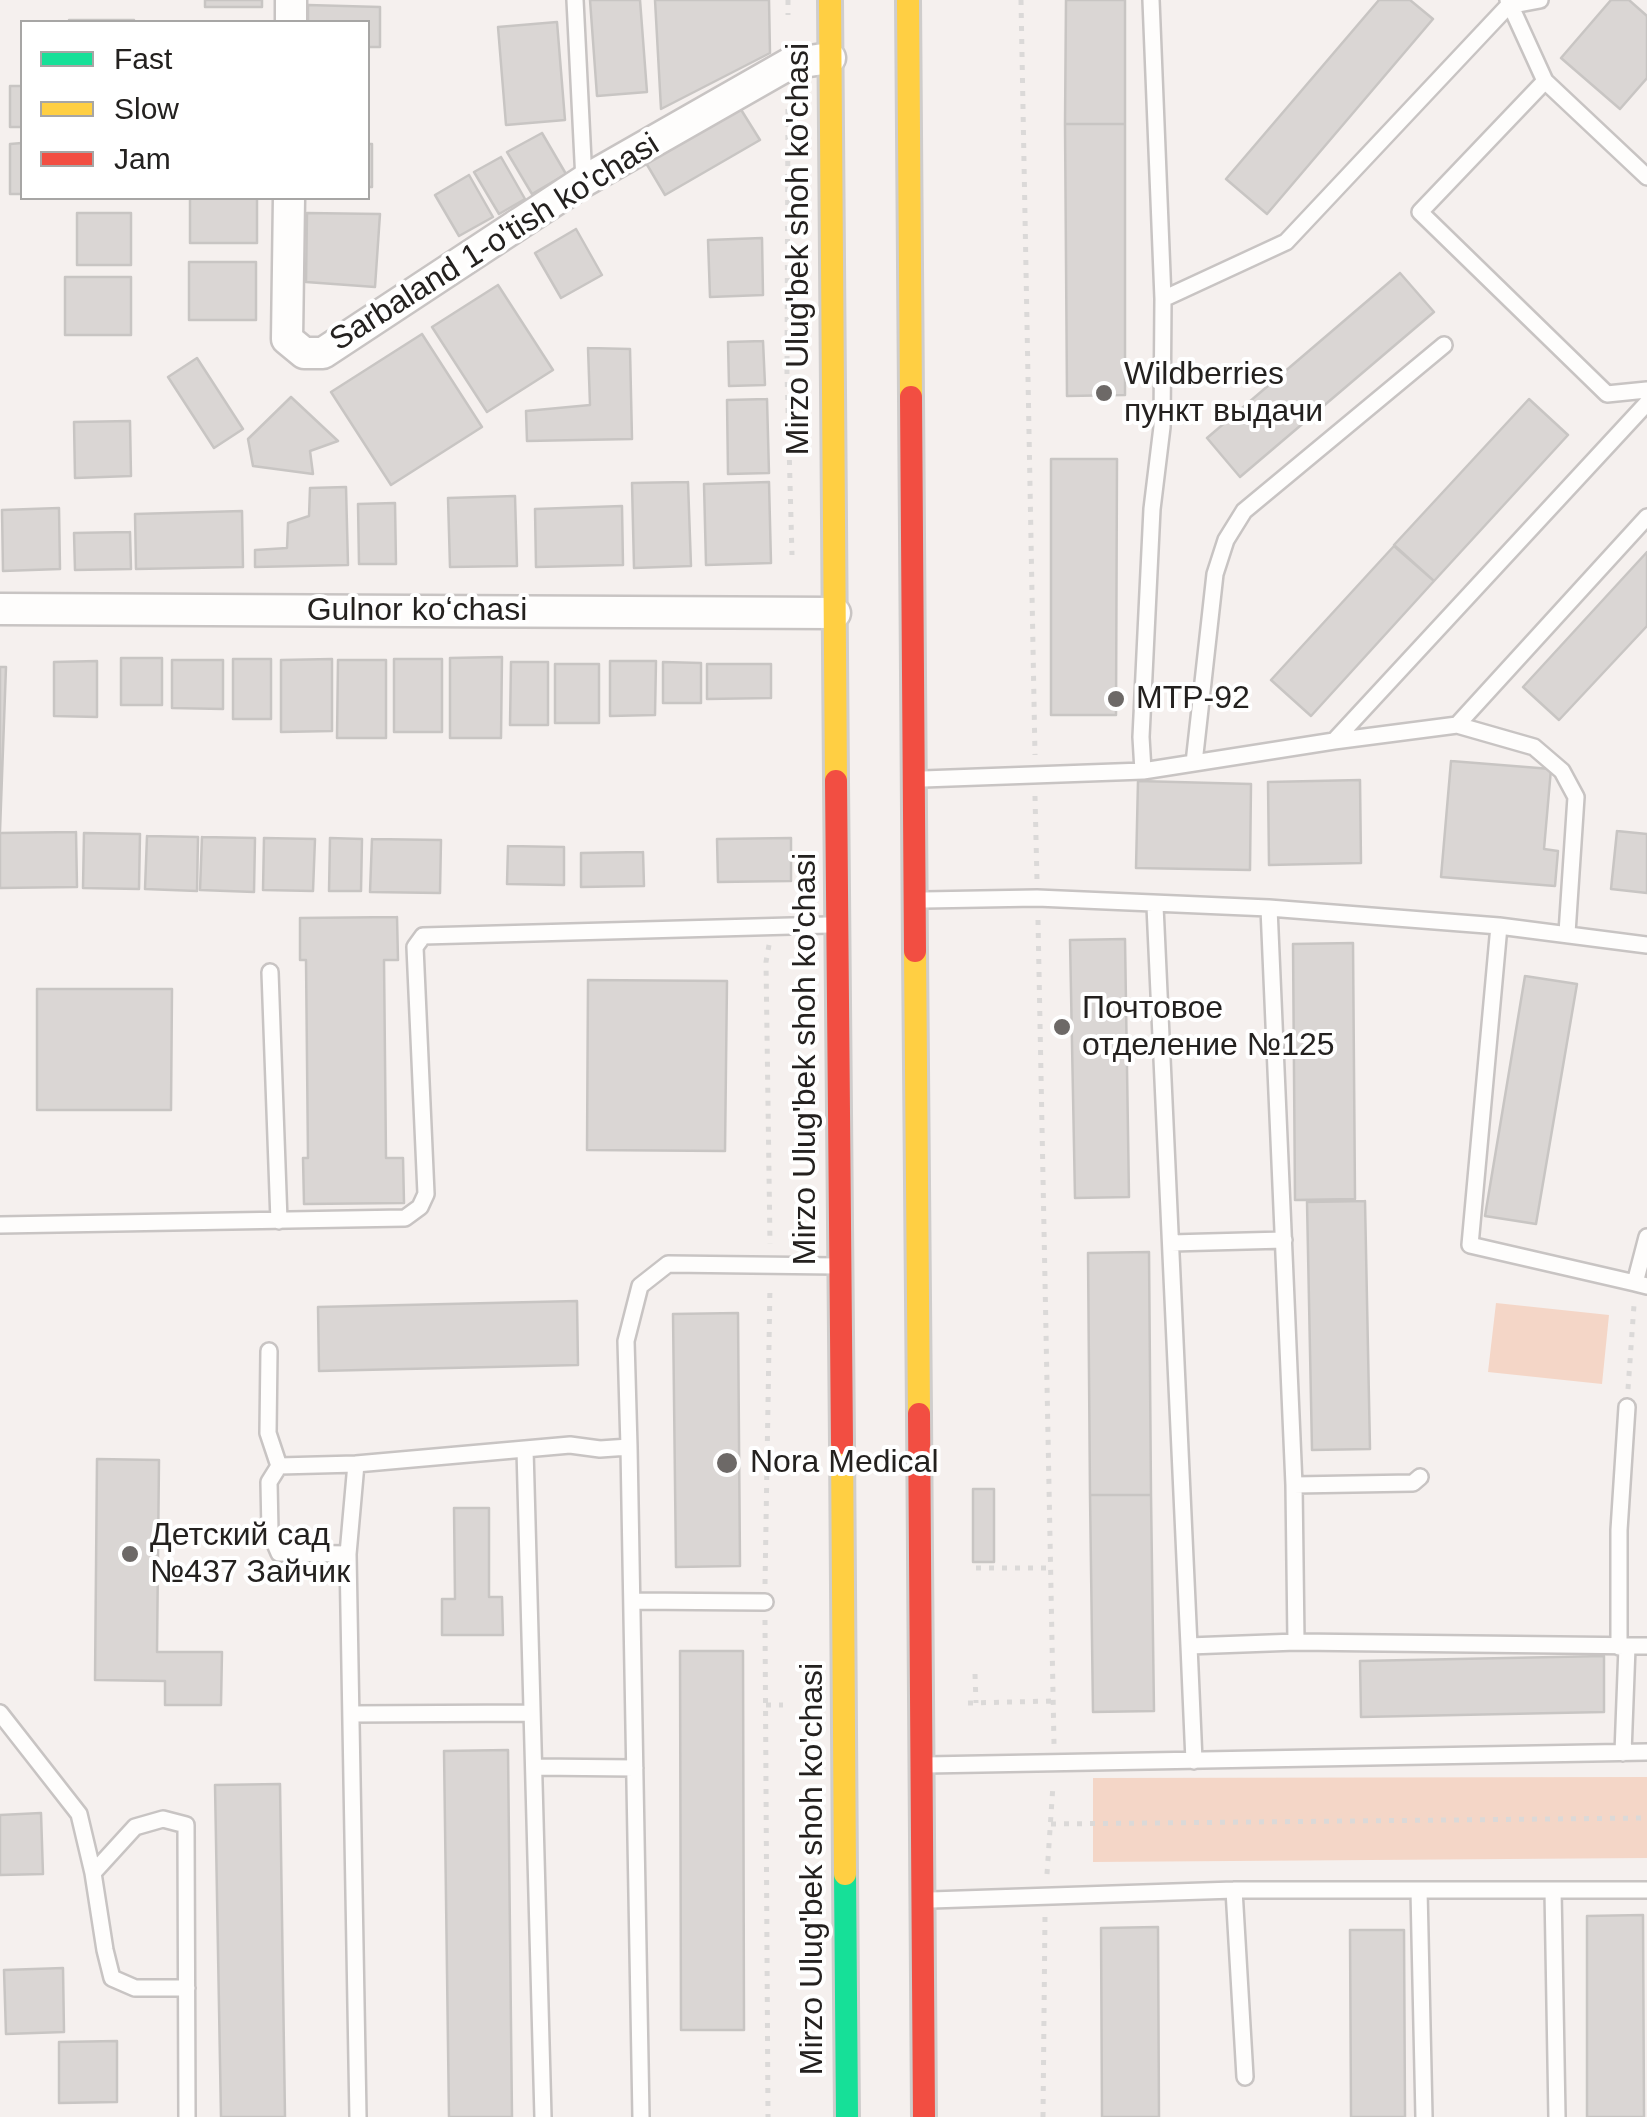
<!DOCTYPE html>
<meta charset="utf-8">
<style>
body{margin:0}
#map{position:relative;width:1647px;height:2117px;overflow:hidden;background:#f5f0ee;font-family:Arial,sans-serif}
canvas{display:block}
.legend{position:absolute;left:20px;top:20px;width:350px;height:180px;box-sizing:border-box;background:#fff;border:2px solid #a7a6a5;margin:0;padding:12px 18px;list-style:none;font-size:30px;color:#24211f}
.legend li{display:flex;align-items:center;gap:20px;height:50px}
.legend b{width:50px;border:2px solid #a7a6a5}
</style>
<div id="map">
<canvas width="1647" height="2117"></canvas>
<ul class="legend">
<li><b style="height:12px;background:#16e098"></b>Fast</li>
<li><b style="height:12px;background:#ffcf43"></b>Slow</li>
<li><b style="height:12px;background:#f24e42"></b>Jam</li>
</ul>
</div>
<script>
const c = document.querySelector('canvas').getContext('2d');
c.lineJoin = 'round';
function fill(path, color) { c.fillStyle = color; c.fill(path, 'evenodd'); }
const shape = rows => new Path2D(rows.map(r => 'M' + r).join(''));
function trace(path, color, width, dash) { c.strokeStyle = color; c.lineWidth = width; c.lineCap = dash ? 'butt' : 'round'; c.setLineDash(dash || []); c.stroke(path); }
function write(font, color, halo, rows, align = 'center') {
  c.font = font + ' Arial,sans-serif'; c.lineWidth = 8; c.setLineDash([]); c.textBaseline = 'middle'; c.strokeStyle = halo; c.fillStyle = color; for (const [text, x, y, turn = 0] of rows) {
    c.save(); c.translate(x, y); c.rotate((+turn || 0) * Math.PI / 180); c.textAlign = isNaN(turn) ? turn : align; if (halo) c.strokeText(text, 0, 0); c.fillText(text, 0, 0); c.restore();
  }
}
fill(shape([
 [1496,1303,1609,1315,1602,1384,1488,1372],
 [1647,1777,1647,1858,1093,1862,1093,1778]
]), '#f4d6c7');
const building = shape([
 [205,0,262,0,262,7,205,7,205,0],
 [590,0,640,0,647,92,597,96,590,0],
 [655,0,769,0,770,53,661,109,655,0],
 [1066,0,1125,0,1125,124,1065,124,1066,0],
 [1379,0,1410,0,1433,19,1267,214,1226,179,1379,0],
 [1611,0,1629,0,1647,16,1647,78,1620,109,1561,58,1611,0],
 [308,5,380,7,380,47,368,47,368,22,308,22,308,5],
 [69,20,134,20,134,22,69,22,69,20],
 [557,22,565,120,506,125,498,27,557,22],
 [10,86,22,86,22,127,10,127,10,86],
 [740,108,760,140,665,195,646,163,740,108],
 [1065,124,1125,124,1125,395,1067,396,1065,124],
 [542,133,566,174,532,194,507,152,542,133],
 [22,143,22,194,10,194,10,144,22,143],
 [368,144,372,144,372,187,368,187,368,144],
 [501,157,525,199,499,214,474,172,501,157],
 [469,175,493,217,459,236,435,195,469,175],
 [190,198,257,198,257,243,190,243,190,198],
 [77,213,131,213,131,265,77,265,77,213],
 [307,213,380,214,375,287,306,282,307,213],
 [576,229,602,275,561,298,535,253,576,229],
 [762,238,763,295,710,297,708,240,762,238],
 [189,262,256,262,256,320,189,320,189,262],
 [1400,273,1434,312,1240,477,1207,438,1400,273],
 [65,277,131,277,131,335,65,335,65,277],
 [498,285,553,370,487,412,432,327,498,285],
 [422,334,482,427,391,485,331,392,422,334],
 [763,341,765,385,729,386,728,342,763,341],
 [588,348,630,349,632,439,527,441,526,411,590,405,588,348],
 [197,358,243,429,214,448,168,377,197,358],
 [291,397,338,441,310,451,313,474,253,466,248,439,291,397],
 [767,399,769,473,728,474,727,400,767,399],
 [1529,399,1568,435,1434,581,1394,545,1529,399],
 [130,421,131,476,75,478,74,422,130,421],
 [1051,459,1117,459,1116,715,1051,715,1051,459],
 [688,482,691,566,634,568,632,483,688,482],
 [769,482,771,563,706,565,704,484,769,482],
 [346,487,348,565,255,567,255,550,287,548,288,523,309,516,310,488,346,487],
 [515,496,517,566,450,567,448,498,515,496],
 [395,503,396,564,359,564,358,504,395,503],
 [622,506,623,565,536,567,535,509,622,506],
 [59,508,60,569,3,571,2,510,59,508],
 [242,511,243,567,136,569,135,514,242,511],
 [130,532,131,569,75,570,74,533,130,532],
 [1394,546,1434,581,1311,716,1271,680,1394,546],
 [1647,552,1647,626,1559,720,1523,687,1647,552],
 [502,657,501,738,450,738,450,658,502,657],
 [121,658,162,658,162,705,121,705,121,658],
 [233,659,271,659,271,719,233,719,233,659],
 [332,659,332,731,281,732,281,660,332,659],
 [394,659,442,659,442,732,394,732,394,659],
 [172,660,223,660,223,709,172,708,172,660],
 [338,660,386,660,386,738,337,738,338,660],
 [97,661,97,717,54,716,54,662,97,661],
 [610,661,656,661,655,715,610,716,610,661],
 [511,662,548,662,548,725,510,725,511,662],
 [663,662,701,663,701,703,663,703,663,662],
 [555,664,599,664,599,723,555,723,555,664],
 [707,664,771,664,771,698,707,699,707,664],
 [0,667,6,667,0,831,0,667],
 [1451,761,1551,769,1544,849,1558,851,1555,886,1441,877,1451,761],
 [1360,780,1361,863,1269,865,1268,782,1360,780],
 [1138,781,1251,784,1250,870,1136,868,1138,781],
 [1617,831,1647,834,1647,893,1611,889,1617,831],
 [76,832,77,887,0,888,0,833,76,832],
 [84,833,140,834,139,889,83,888,84,833],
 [147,836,198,837,197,891,145,889,147,836],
 [202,837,255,838,254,892,200,890,202,837],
 [264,838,315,839,313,891,263,890,264,838],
 [330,838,362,839,361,891,329,891,330,838],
 [791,838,791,881,718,882,717,839,791,838],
 [372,839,441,840,440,893,370,892,372,839],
 [508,846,564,847,564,885,507,884,508,846],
 [643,852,644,886,581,887,581,853,643,852],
 [397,917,398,960,384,960,386,1158,403,1158,404,1203,304,1204,303,1158,308,1158,306,960,300,960,300,918,397,917],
 [1125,939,1129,1197,1075,1198,1070,940,1125,939],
 [1353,943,1355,1199,1295,1200,1293,944,1353,943],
 [1525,976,1577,984,1536,1224,1485,1216,1525,976],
 [588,980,727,981,725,1151,587,1150,588,980],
 [37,989,172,989,171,1110,37,1110,37,989],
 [1365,1201,1370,1449,1312,1450,1307,1202,1365,1201],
 [1149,1252,1151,1495,1090,1495,1088,1253,1149,1252],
 [577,1301,578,1365,319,1371,318,1307,577,1301],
 [738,1313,740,1566,676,1567,673,1314,738,1313],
 [97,1459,159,1460,157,1652,222,1652,221,1705,165,1705,165,1681,95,1680,97,1459],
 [973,1489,994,1489,994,1562,973,1562,973,1489],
 [1090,1495,1151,1495,1154,1711,1093,1712,1090,1495],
 [454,1508,489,1508,489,1597,502,1597,503,1635,442,1635,442,1599,455,1599,454,1508],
 [680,1651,743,1651,744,2030,681,2030,680,1651],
 [1604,1656,1604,1712,1361,1717,1360,1661,1604,1656],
 [508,1750,512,2117,449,2117,444,1751,508,1750],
 [280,1784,285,2117,221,2117,215,1785,280,1784],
 [41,1813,43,1874,0,1875,0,1815,41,1813],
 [1643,1915,1644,2117,1587,2117,1587,1916,1643,1915],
 [1158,1927,1159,2117,1102,2117,1101,1928,1158,1927],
 [1350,1930,1404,1930,1405,2117,1351,2117,1350,1930],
 [63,1968,64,2032,6,2034,4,1970,63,1968],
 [117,2041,117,2102,59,2103,59,2042,117,2041]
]);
fill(building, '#dad6d4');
trace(building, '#c8c5c3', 2.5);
const lane = shape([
 [575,0,584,181],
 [1151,0,1163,299,1162,427,1152,509,1141,737,1143,771,1334,741,1647,403],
 [1508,0,1545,81,1647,177],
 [1545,81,1420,212,1607,394,1647,390],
 [1163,299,1286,242,1508,6,1540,0],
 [1457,725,1534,747,1562,771,1576,797,1567,933],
 [1334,741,1457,725,1647,517],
 [1194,763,1215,574,1226,540,1244,511,1444,345],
 [923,779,1143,771],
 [924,900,1037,898,1269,908,1499,926,1647,945],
 [1155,906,1189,1646],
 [1269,908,1294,1485],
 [1499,926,1470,1245,1635,1283],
 [270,972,279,1221],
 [0,1225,405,1218,420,1207,426,1194,415,947,423,936,828,925],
 [1647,1237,1635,1283,1647,1286],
 [1171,1243,1284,1240],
 [269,1351,268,1433,279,1466],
 [629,1447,626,1341,640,1286,668,1264,836,1266],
 [525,1449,543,2117],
 [348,1554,279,1553,270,1532,269,1482,279,1466,356,1464],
 [632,1601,765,1602],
 [1296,1642,1294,1485,1413,1483,1420,1477],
 [1619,1647,1619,1530,1627,1407],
 [0,1713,79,1814,93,1873,105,1950,112,1978,135,1988,187,1988],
 [351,1714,532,1713],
 [1623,1753,1627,1647],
 [1194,1761,1189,1646,1296,1642,1647,1646],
 [926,1765,1647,1752],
 [534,1767,635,1768],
 [93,1873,135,1827,163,1819,186,1825,187,2117],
 [1234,1890,1245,2077],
 [1419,1890,1424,2117],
 [1553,1890,1557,2117],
 [931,1900,1234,1890,1647,1890],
 [358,2117,348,1554,356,1464,570,1445,600,1449,629,1447,641,2117]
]);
const street = shape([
 [291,22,291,0],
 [289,198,287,339,304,353,323,353,584,181,789,64,830,58],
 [0,609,835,613]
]);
const fast = shape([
 [845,1874,847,2117]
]);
const slow = shape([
 [830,0,836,781],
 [908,0,911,397],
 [915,951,919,1414],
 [842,1443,845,1874]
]);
const jam = shape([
 [911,397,915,951],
 [836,781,842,1443],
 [919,1414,924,2117]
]);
trace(lane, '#c8c4c3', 20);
trace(street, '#c8c4c3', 35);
trace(fast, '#cfcdcc', 28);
trace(slow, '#cfcdcc', 28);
trace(jam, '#cfcdcc', 28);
trace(shape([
 [788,0,788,15],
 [1021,0,1035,755],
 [788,96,787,373,792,555],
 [1035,796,1037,880],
 [1038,920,1054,1744],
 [769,945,766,962,770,1244],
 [1628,1389,1634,1305],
 [976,1568,1051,1568],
 [765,1584,770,1285],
 [765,1620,768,2117],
 [975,1674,976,1703],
 [968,1703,1054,1701],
 [766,1705,783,1705],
 [1051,1824,1647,1818],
 [1047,1874,1053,1785],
 [1043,2117,1045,1915]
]), '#dbd9d8', 5, [5, 8]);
trace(lane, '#fefdfc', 15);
trace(street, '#fefdfc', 30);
trace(fast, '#16e098', 22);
trace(slow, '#ffcf43', 22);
trace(jam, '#f24e42', 22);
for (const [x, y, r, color] of [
 [1104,393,10,"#6d6967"],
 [1116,699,10,"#6d6967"],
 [1062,1027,10,"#6d6967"],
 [727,1463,12,"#6d6967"],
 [130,1554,10,"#6d6967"]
]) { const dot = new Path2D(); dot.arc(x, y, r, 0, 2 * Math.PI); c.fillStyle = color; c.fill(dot); trace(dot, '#fff', 4); }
write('32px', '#24211f', '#fff', [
 ["Sarbaland 1-o'tish ko'chasi",495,243,-32],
 ["Mirzo Ulug'bek shoh ko'chasi",799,249,-90],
 ["Gulnor koʻchasi",417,611],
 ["Mirzo Ulug'bek shoh ko'chasi",806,1059,-90],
 ["Mirzo Ulug'bek shoh ko'chasi",813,1869,-90]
]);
write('32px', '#24211f', '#fff', [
 ["Wildberries",1124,375],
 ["пункт выдачи",1124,412],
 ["MTP-92",1136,699],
 ["Почтовое",1082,1009],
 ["отделение №125",1082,1046],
 ["Nora Medical",750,1463],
 ["Детский сад",150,1536],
 ["№437 Зайчик",150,1573]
], 'left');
</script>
